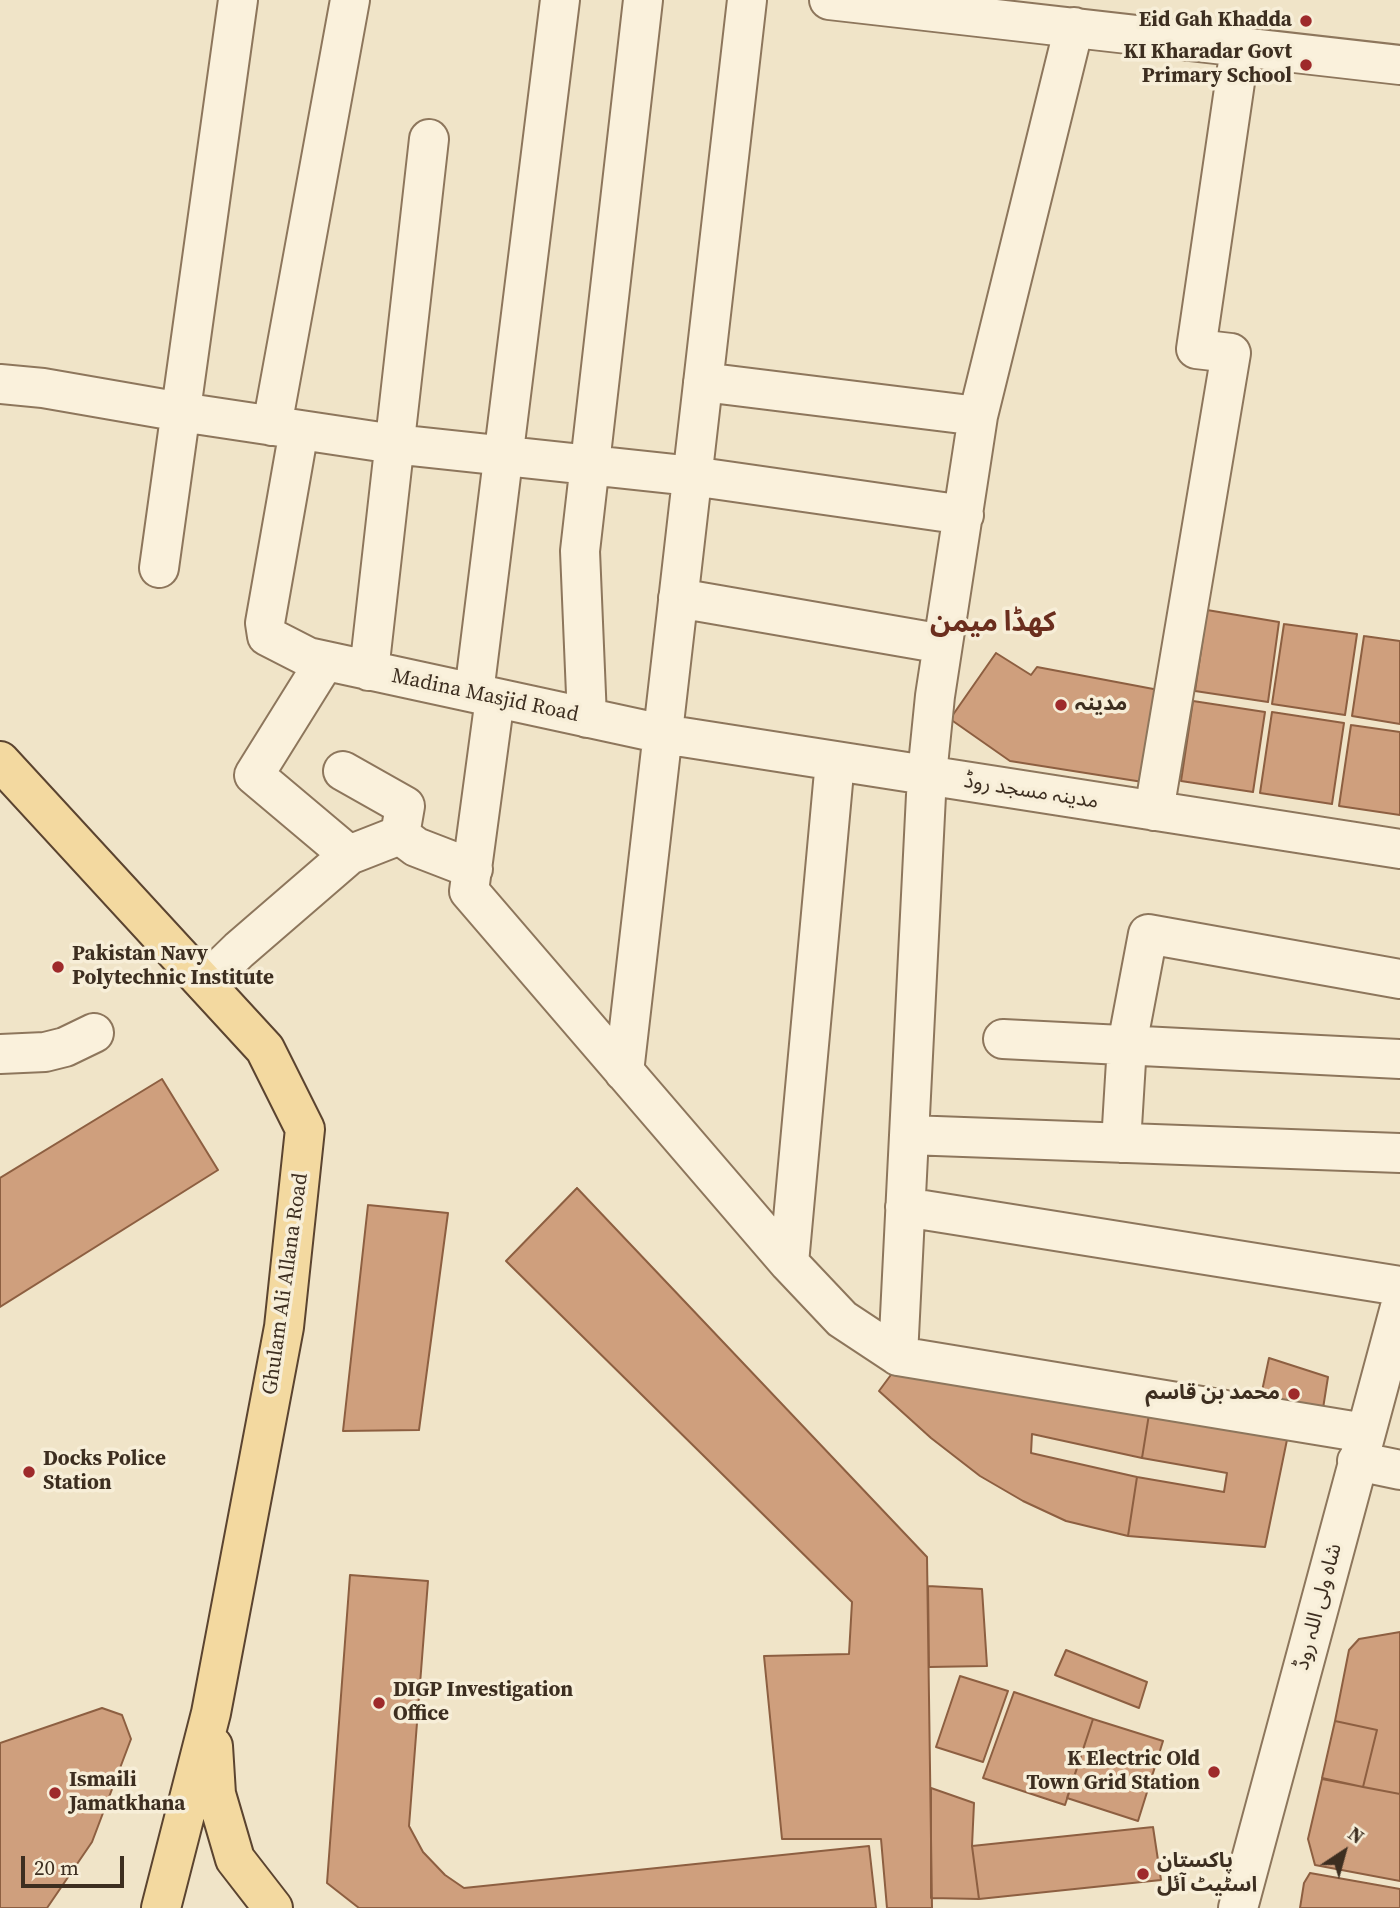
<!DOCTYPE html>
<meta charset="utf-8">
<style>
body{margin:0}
#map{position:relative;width:1400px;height:1908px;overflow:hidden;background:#f0e4c8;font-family:"Source Serif 4",serif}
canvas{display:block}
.north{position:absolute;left:1309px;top:1817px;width:70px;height:70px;-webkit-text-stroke:5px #f7eed8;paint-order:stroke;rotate:36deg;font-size:19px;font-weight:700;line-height:28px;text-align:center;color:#3d2e20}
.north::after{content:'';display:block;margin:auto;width:24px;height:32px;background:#3d2e20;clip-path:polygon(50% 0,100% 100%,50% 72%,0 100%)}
.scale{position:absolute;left:21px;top:1856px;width:103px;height:32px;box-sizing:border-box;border:4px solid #3d2e20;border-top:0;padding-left:9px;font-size:21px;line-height:24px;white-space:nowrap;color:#3d2e20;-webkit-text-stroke:5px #f7eed8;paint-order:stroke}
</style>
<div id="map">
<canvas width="1400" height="1908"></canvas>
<div class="north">N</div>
<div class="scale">20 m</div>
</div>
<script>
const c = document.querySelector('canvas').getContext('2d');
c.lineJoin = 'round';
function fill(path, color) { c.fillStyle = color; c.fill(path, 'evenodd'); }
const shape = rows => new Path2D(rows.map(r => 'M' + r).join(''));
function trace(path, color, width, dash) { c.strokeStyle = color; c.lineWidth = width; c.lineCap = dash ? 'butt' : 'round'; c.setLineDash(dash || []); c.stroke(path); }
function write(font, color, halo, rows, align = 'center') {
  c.font = font + ' "Source Serif 4","Noto Sans Arabic",serif'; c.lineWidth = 7; c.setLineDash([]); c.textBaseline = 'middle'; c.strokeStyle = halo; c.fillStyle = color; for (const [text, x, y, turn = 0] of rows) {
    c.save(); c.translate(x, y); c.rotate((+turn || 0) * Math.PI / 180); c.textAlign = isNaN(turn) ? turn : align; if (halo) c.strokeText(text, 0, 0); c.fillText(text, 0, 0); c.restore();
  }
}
const building = shape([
 [1207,610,1279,622,1268,702,1195,691,1207,610],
 [1284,624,1357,634,1345,715,1272,704,1284,624],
 [1364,636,1400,641,1400,724,1352,716,1364,636],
 [996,653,1031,675,1037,667,1164,691,1149,783,1010,761,950,719,996,653],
 [1193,701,1265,712,1253,792,1181,781,1193,701],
 [1272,712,1344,723,1332,804,1260,793,1272,712],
 [1351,725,1400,732,1400,815,1339,806,1351,725],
 [162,1079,218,1170,0,1307,0,1178,162,1079],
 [577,1188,927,1557,932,1908,887,1908,881,1839,782,1839,764,1656,849,1654,852,1602,506,1261,577,1188],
 [368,1205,448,1213,419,1430,343,1431,368,1205],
 [1269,1358,1328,1377,1321,1421,1258,1410,1269,1358],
 [899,1364,1150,1408,1142,1458,1032,1434,1031,1453,1137,1477,1128,1536,1066,1521,1023,1501,980,1476,931,1438,879,1391,899,1364],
 [1150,1408,1289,1430,1265,1547,1128,1536,1137,1477,1224,1492,1227,1473,1142,1458,1150,1408],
 [350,1575,428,1581,409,1826,423,1852,445,1875,464,1888,869,1846,876,1908,359,1908,327,1883,350,1575],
 [928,1586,982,1589,987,1666,929,1667,928,1586],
 [1400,1632,1400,1794,1363,1787,1377,1730,1335,1721,1349,1650,1359,1639,1400,1632],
 [1066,1650,1147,1682,1139,1708,1055,1675,1066,1650],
 [960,1676,1008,1691,983,1762,936,1747,960,1676],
 [1014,1692,1093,1719,1065,1805,983,1778,1014,1692],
 [102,1708,122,1715,131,1739,92,1842,47,1908,0,1908,0,1743,102,1708],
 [1093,1719,1163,1741,1138,1821,1067,1798,1093,1719],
 [1335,1721,1377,1730,1363,1787,1322,1778,1335,1721],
 [1322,1779,1400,1794,1400,1881,1315,1865,1308,1839,1322,1779],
 [931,1788,974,1803,972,1846,979,1899,931,1898,931,1788],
 [1153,1827,1161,1880,979,1899,972,1846,1153,1827],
 [1310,1873,1400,1889,1400,1908,1300,1908,1304,1883,1310,1873]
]);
fill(building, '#cf9f7d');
trace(building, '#8d5f41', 2);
const minor = shape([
 [829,0,1400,65],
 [1074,27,978,416,935,696,927,775,898,1356,1365,1433],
 [703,382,978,416],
 [0,384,43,388,181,412,394,444,692,476,964,515],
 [272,426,350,0],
 [299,430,265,623,267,636,308,657,663,734,1400,849],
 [159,568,238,0],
 [678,598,943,644],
 [325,661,254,775,349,855],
 [369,671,429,139],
 [474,693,560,0],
 [495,698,469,891,789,1263,842,1319,898,1356],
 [587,718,580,551,643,0],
 [343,771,405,806,400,835,416,847,473,869],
 [1154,811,1231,353,1196,349,1240,48],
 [205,983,239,950,349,855,400,835],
 [1003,1039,1400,1059],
 [0,1054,45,1052,65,1047,94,1033],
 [624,1072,747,0],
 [909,1135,1400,1153],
 [1121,1143,1127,1045,1148,934,1400,979],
 [905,1207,1400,1286],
 [789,1263,835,761],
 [1357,1461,1400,1470],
 [1238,1908,1400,1307]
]);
const major = shape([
 [0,761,265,1049,305,1129,284,1327,211,1713,161,1908],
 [213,1746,216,1794,235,1859,273,1908]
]);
trace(minor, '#8d765c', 42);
trace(major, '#5b4430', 42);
trace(minor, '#faf1dc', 38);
trace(major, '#f3d9a0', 38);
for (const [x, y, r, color] of [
 [1306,21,7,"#9e2a2b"],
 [1306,65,7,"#9e2a2b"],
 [1061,705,7,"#9e2a2b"],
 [58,967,7,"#9e2a2b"],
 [1294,1394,7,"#9e2a2b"],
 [29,1472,7,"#9e2a2b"],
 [379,1703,7,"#9e2a2b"],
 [1214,1772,7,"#9e2a2b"],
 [55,1793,7,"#9e2a2b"],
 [1143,1874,7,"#9e2a2b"]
]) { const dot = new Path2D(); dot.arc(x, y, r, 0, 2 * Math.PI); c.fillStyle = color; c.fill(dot); trace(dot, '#f7eed8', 2.5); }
write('bold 21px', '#3d2e20', '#f7eed8', [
 ["Eid Gah Khadda",1292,21,"right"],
 ["KI Kharadar Govt",1292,53,"right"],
 ["Primary School",1292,77,"right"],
 ["مدینہ",1075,705],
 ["Pakistan Navy",72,955],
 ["Polytechnic Institute",72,979],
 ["محمد بن قاسم",1280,1394,"right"],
 ["Docks Police",43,1460],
 ["Station",43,1484],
 ["DIGP Investigation",393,1691],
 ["Office",393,1715],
 ["K Electric Old",1200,1760,"right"],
 ["Town Grid Station",1200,1784,"right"],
 ["Ismaili",69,1781],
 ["Jamatkhana",69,1805],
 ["پاکستان",1157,1862],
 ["اسٹیٹ آئل",1157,1886]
], 'left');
write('21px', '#3d2e20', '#f7eed8', [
 ["Madina Masjid Road",485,696,12],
 ["مدینہ مسجد روڈ",1031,792,9],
 ["Ghulam Ali Allana Road",286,1284,-82],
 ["شاہ ولی اللہ روڈ",1319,1607,-75]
]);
write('bold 28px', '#6b2e1e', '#f7eed8', [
 ["کھڈا میمن",993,624]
]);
</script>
